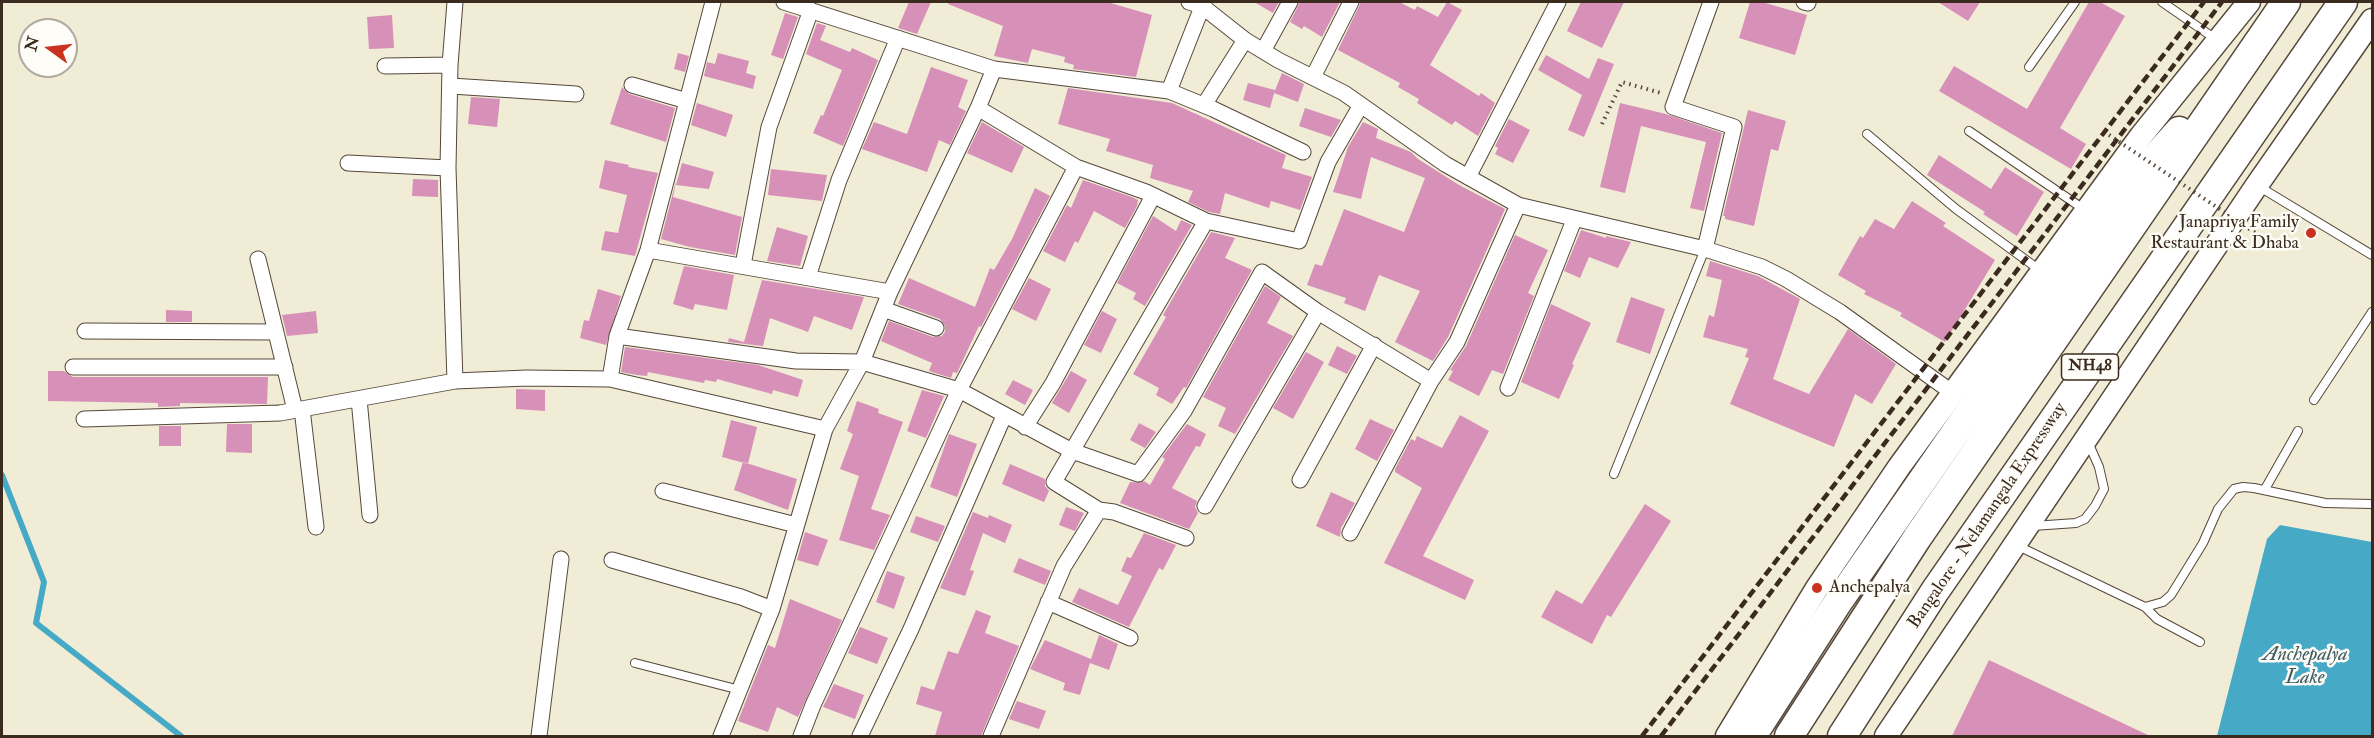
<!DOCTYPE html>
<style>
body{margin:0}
#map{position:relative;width:2374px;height:738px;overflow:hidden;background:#f1ecd6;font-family:"IM FELL Double Pica",serif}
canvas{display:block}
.frame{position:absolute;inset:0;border:3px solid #3b2a1e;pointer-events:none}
.north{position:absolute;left:18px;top:18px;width:60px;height:60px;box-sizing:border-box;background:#fdfcf7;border:2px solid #afa8a0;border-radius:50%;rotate:285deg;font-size:16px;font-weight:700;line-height:24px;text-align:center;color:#3b2a1e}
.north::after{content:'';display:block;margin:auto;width:21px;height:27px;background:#c8321e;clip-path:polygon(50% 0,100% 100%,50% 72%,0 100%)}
</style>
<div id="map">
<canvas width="2374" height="738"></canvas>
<div class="frame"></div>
<div class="north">N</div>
</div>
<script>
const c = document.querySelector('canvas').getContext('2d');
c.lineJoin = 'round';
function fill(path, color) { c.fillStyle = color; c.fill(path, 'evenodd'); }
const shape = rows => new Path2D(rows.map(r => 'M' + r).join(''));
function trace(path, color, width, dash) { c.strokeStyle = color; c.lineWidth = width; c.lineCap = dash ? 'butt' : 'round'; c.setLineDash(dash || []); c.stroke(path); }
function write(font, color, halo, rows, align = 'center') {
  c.font = font + ' "IM FELL Double Pica",serif'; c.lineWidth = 5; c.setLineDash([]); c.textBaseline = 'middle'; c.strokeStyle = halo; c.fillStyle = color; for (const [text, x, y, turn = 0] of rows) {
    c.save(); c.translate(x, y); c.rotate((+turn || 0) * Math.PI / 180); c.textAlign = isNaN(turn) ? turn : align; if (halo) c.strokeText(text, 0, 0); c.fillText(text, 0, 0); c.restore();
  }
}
fill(shape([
 [2280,525,2372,542,2372,736,2217,736,2267,539]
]), '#46a9c5');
trace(shape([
 [2,475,44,582,36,623,181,736]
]), '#46a9c5', 6);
fill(shape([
 [909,2,931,2,917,34,898,28],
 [949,2,1107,2,1152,15,1136,77,1073,69,1074,65,1064,62,1065,57,1032,49,1028,63,994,56,1003,26,948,4],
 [1254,2,1279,2,1273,13],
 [1300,2,1340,2,1322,37,1304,26,1302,29,1290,22],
 [1361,2,1399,2,1415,10,1417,6,1438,17,1447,2,1462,10,1430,65,1479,96,1481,93,1495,103,1478,136,1455,121,1452,125,1417,103,1419,99,1398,87,1400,83,1338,50],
 [1581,2,1624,2,1602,48,1567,31],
 [1750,2,1762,2,1807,15,1795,55,1739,38],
 [1938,2,1980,2,1968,21],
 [2089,2,2100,2,2125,16,2060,128,2086,144,2071,169,1939,91,1954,66,2027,109],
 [785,13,798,17,783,59,771,55],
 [392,15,394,48,369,49,367,17],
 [817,23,826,26,820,40,850,52,852,48,878,60,843,146,813,133,821,115,823,116,842,70,806,54],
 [678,53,689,56,685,72,674,69],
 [718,53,749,61,746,73,756,76,753,89,704,76,707,62,715,64],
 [1546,55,1589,79,1598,58,1614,64,1584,137,1568,130,1582,95,1538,70],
 [931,67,968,80,958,107,966,111,950,145,939,140,927,172,862,149,874,122,907,134],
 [1282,73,1304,84,1298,102,1274,93],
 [1248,83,1275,90,1270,108,1243,100],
 [622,87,629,94,675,108,666,142,610,124],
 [1068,88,1172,103,1286,155,1282,168,1312,177,1300,210,1271,201,1269,208,1225,193,1220,214,1209,212,1188,202,1193,191,1150,178,1153,165,1106,151,1110,139,1058,124],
 [471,97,500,99,497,127,468,124],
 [697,103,733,115,726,137,691,125],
 [1620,103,1666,114,1722,133,1704,211,1690,208,1706,142,1641,126,1625,193,1600,187],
 [1305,108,1341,120,1331,137,1299,126],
 [1748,110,1786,121,1778,151,1771,149,1754,226,1725,219,1725,216,1723,216],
 [1509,119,1530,130,1513,163,1495,154,1498,148,1495,146],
 [982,122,1024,147,1012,173,967,153],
 [1363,122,1378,129,1376,138,1411,152,1418,159,1459,185,1505,209,1448,337,1433,361,1395,342,1420,291,1379,275,1365,311,1344,303,1346,298,1307,285,1315,264,1322,266,1344,209,1404,232,1425,178,1371,157,1361,199,1333,192,1348,147],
 [1939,155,1991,189,2005,167,2044,192,2017,236,1983,214,1985,212,1927,175],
 [605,160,629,165,628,167,658,173,635,256,601,250,605,231,618,233,627,195,599,188],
 [682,163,714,172,709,189,676,185],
 [771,169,827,175,822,201,768,195],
 [677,177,673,197,742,217,735,255,690,247,661,239],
 [413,179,438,180,438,197,412,196],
 [1083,180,1132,197,1138,200,1137,206,1125,228,1094,211,1078,243,1075,241,1065,262,1043,251,1067,205,1071,208],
 [1035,188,1050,196,981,327,979,326,957,373,953,372,951,378,929,371,932,363,881,341,889,321,933,337,942,336,945,332,945,326,940,319,898,304,909,278,975,307,990,268,994,270,1012,239],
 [1912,201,1946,223,1943,226,1995,260,1945,342,1900,316,1902,313,1864,294,1866,291,1838,275,1860,236,1863,238,1875,219,1894,229],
 [1153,216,1176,231,1181,220,1192,225,1145,306,1133,299,1136,293,1117,283],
 [777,227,808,236,800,266,767,261],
 [1581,230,1606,238,1606,236,1631,242,1618,268,1589,257,1580,278,1564,271],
 [1211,232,1235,238,1225,258,1252,270,1186,388,1184,387,1172,404,1156,395,1159,388,1133,374,1166,317,1163,315],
 [1515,235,1548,250,1528,293,1534,296,1503,374,1492,370,1479,396,1448,380,1453,371,1450,370,1466,346],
 [1710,261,1758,276,1800,299,1773,379,1809,394,1848,329,1896,364,1872,404,1855,394,1834,447,1730,404,1749,358,1745,357,1748,349,1703,337,1709,315,1714,317,1722,280,1706,276],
 [684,266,734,275,727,310,695,304,693,310,673,304],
 [1029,278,1051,289,1036,321,1012,309],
 [762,280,864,297,852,330,814,316,808,332,770,318,763,346,728,342,729,338,744,342],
 [1265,286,1281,297,1267,323,1293,336,1235,434,1218,426,1226,408,1203,397],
 [598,289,621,296,606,345,580,338,584,320,589,321],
 [1631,297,1665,309,1650,354,1616,342],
 [1551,304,1591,323,1572,364,1574,365,1559,399,1521,382],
 [166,310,192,311,192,322,166,322],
 [316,311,318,333,287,336,282,315],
 [1102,311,1117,319,1101,353,1084,345],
 [1337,346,1357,356,1347,374,1328,365],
 [625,347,758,365,803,380,798,397,773,390,772,394,717,379,716,382,705,380,704,383,648,372,647,376,637,375,621,372],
 [1306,352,1324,362,1293,419,1273,408],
 [48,371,64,371,73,377,268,377,267,404,180,403,180,406,158,407,158,403,48,401],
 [1071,371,1087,380,1069,413,1052,403],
 [1013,380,1033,390,1025,405,1005,394],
 [516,389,545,390,545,411,516,409],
 [922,390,944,396,926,438,907,431],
 [857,401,879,409,878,413,903,422,871,509,890,515,874,550,839,540,859,476,840,469,853,434,847,431],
 [1460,415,1489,431,1423,556,1474,580,1465,600,1384,563,1422,488,1395,472,1395,469,1411,439,1415,441,1417,436,1442,448],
 [1370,419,1394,430,1377,461,1355,449],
 [731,420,757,427,748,464,722,457],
 [1139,423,1156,432,1145,448,1130,440],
 [227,424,252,424,252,453,226,452],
 [1187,424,1206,434,1200,447,1196,446,1172,488,1197,501,1195,507,1198,513,1189,529,1120,503,1130,482,1140,483,1144,481,1150,485,1165,459,1162,457],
 [159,426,181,426,181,446,159,446],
 [949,434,977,444,957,497,930,487],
 [743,462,797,479,788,510,734,490],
 [1010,464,1045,479,1045,486,1049,491,1044,502,1002,484],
 [1331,492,1355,503,1341,528,1340,537,1316,526],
 [1645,504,1671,521,1611,617,1607,615,1592,644,1541,617,1556,590,1582,604],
 [1066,507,1084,513,1075,531,1059,525],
 [973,512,988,518,989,515,1012,525,1005,543,983,533,970,570,974,571,965,596,940,588],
 [916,516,945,526,938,542,910,532],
 [805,532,828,540,818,566,797,560],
 [1144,533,1176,545,1163,570,1159,568,1129,627,1072,602,1079,588,1118,605,1132,576,1121,571,1127,557,1131,558],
 [1019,558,1051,571,1045,585,1013,572],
 [887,571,905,577,894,609,876,602],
 [790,599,842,620,798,717,777,707,768,732,738,721,768,645,775,648],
 [976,610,991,616,985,633,1019,646,981,736,935,736,942,712,916,704,921,686,934,690,948,651,958,654],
 [860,627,888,638,877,664,848,653],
 [1099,635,1118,644,1109,670,1090,663,1080,695,1063,690,1065,683,1030,669,1045,640,1091,659],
 [1989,660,2150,736,1952,736],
 [834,684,864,695,855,719,823,707],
 [1017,701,1046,711,1039,729,1009,719]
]), '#d790b8');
const lane = shape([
 [2162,2,2217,40],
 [2029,67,2075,2],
 [1969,131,2085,210],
 [1867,134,1956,209,2041,271],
 [2258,186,2372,255],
 [2314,400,2372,312],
 [1614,474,1705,249],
 [2265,489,2298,431],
 [2033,526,2076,523,2085,519,2095,506,2104,489,2099,467,2088,442],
 [2016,545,2145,607,2157,619,2200,642],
 [2145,607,2163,602,2171,595,2203,543,2218,509,2234,489,2243,487,2254,488,2325,503,2372,504],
 [635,663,740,690]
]);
const street = shape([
 [784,2,994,69],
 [1189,2,1202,6,1245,40,1278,60,1344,93,1445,164,1518,205,1705,249,1762,267,1786,279,1840,312,1953,393],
 [1804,2,1808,3],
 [1263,51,1290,2],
 [385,66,450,65],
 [1313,77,1351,2],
 [632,85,687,101],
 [451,86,576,94],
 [1169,91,1213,109,1303,152],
 [1204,105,1245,40],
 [978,108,1076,167,1146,192,1206,221,1299,241,1328,162,1361,105],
 [348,163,448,168],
 [1468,177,1558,2],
 [1705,249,1734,127,1673,107,1711,2],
 [648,250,890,292],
 [258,259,295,410],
 [743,265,769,127,811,10],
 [808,277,839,180,898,38],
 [883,309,936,328],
 [85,331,276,332],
 [617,336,796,361,862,362,959,390,1072,451,1138,474,1184,411,1262,272,1318,312,1431,381],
 [73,367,285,367],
 [610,379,617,336,648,250,713,2],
 [455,381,448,168,450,65,455,2],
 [1508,388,1574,220],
 [359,399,370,515],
 [302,409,316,527],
 [84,419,280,413,455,381,527,378,610,379,825,429],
 [1025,427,1053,383,1153,196],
 [1300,480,1374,345],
 [663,491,796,525],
 [1205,506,1318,312],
 [1350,533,1431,381,1457,342,1518,205],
 [1186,538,1114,512,1099,510,1054,482,1206,221],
 [612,560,741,597,772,609],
 [1048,602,1130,638],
 [539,736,561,559],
 [721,736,772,609,825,429,862,362,890,292,978,108,994,69,1169,91,1204,2],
 [801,736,813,705,959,390,1076,167],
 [860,736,911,629,1004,416],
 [991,736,1064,566,1099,510]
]);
const secondary = shape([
 [1727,736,1817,588,1899,467,2141,136,2249,2],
 [1886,736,2257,185,2372,20]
]);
const highway = shape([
 [1752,736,1838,602,2116,201,2179,131],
 [1789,736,1917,538,2286,2],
 [1842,736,1935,591,2343,2]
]);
trace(lane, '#56473a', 10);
trace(street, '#56473a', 17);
trace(secondary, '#56473a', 25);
trace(highway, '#56473a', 31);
trace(shape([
 [1602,124,1622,82,1661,93]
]), '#56473a', 4, [1.5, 4.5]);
trace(lane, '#fff', 8);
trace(street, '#fff', 15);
trace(secondary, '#fff', 22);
trace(highway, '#fff', 28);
trace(shape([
 [1642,736,2204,2],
 [1661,736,2222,2]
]), '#3b2a1e', 4.5, [9, 4.5]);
trace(shape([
 [2109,135,2257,234]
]), '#56473a', 4, [1.5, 4.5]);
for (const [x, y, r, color] of [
 [2311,233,6,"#c8321e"],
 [1817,588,6,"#c8321e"]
]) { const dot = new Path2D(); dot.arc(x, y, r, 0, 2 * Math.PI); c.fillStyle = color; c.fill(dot); trace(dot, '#fdfcf7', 2); }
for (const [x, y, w] of [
 [2090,367,57]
]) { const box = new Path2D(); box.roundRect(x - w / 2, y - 13, w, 26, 4.5); c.fillStyle = '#fdfcf7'; c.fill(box); trace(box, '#3b2a1e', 1.5); }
write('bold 16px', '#3b2a1e', null, [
 ["NH48",2090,367]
]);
write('18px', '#3b2a1e', '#fdfcf7', [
 ["Janapriya Family",2299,223],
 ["Restaurant & Dhaba",2299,244],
 ["Anchepalya",1829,588,"left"]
], 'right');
write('18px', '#3b2a1e', '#fdfcf7', [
 ["Bangalore - Nelamangala Expressway",1988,516,-56]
]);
write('italic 20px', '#3f5d61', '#fdfcf7', [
 ["Anchepalya",2305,656],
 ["Lake",2305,679]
]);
</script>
